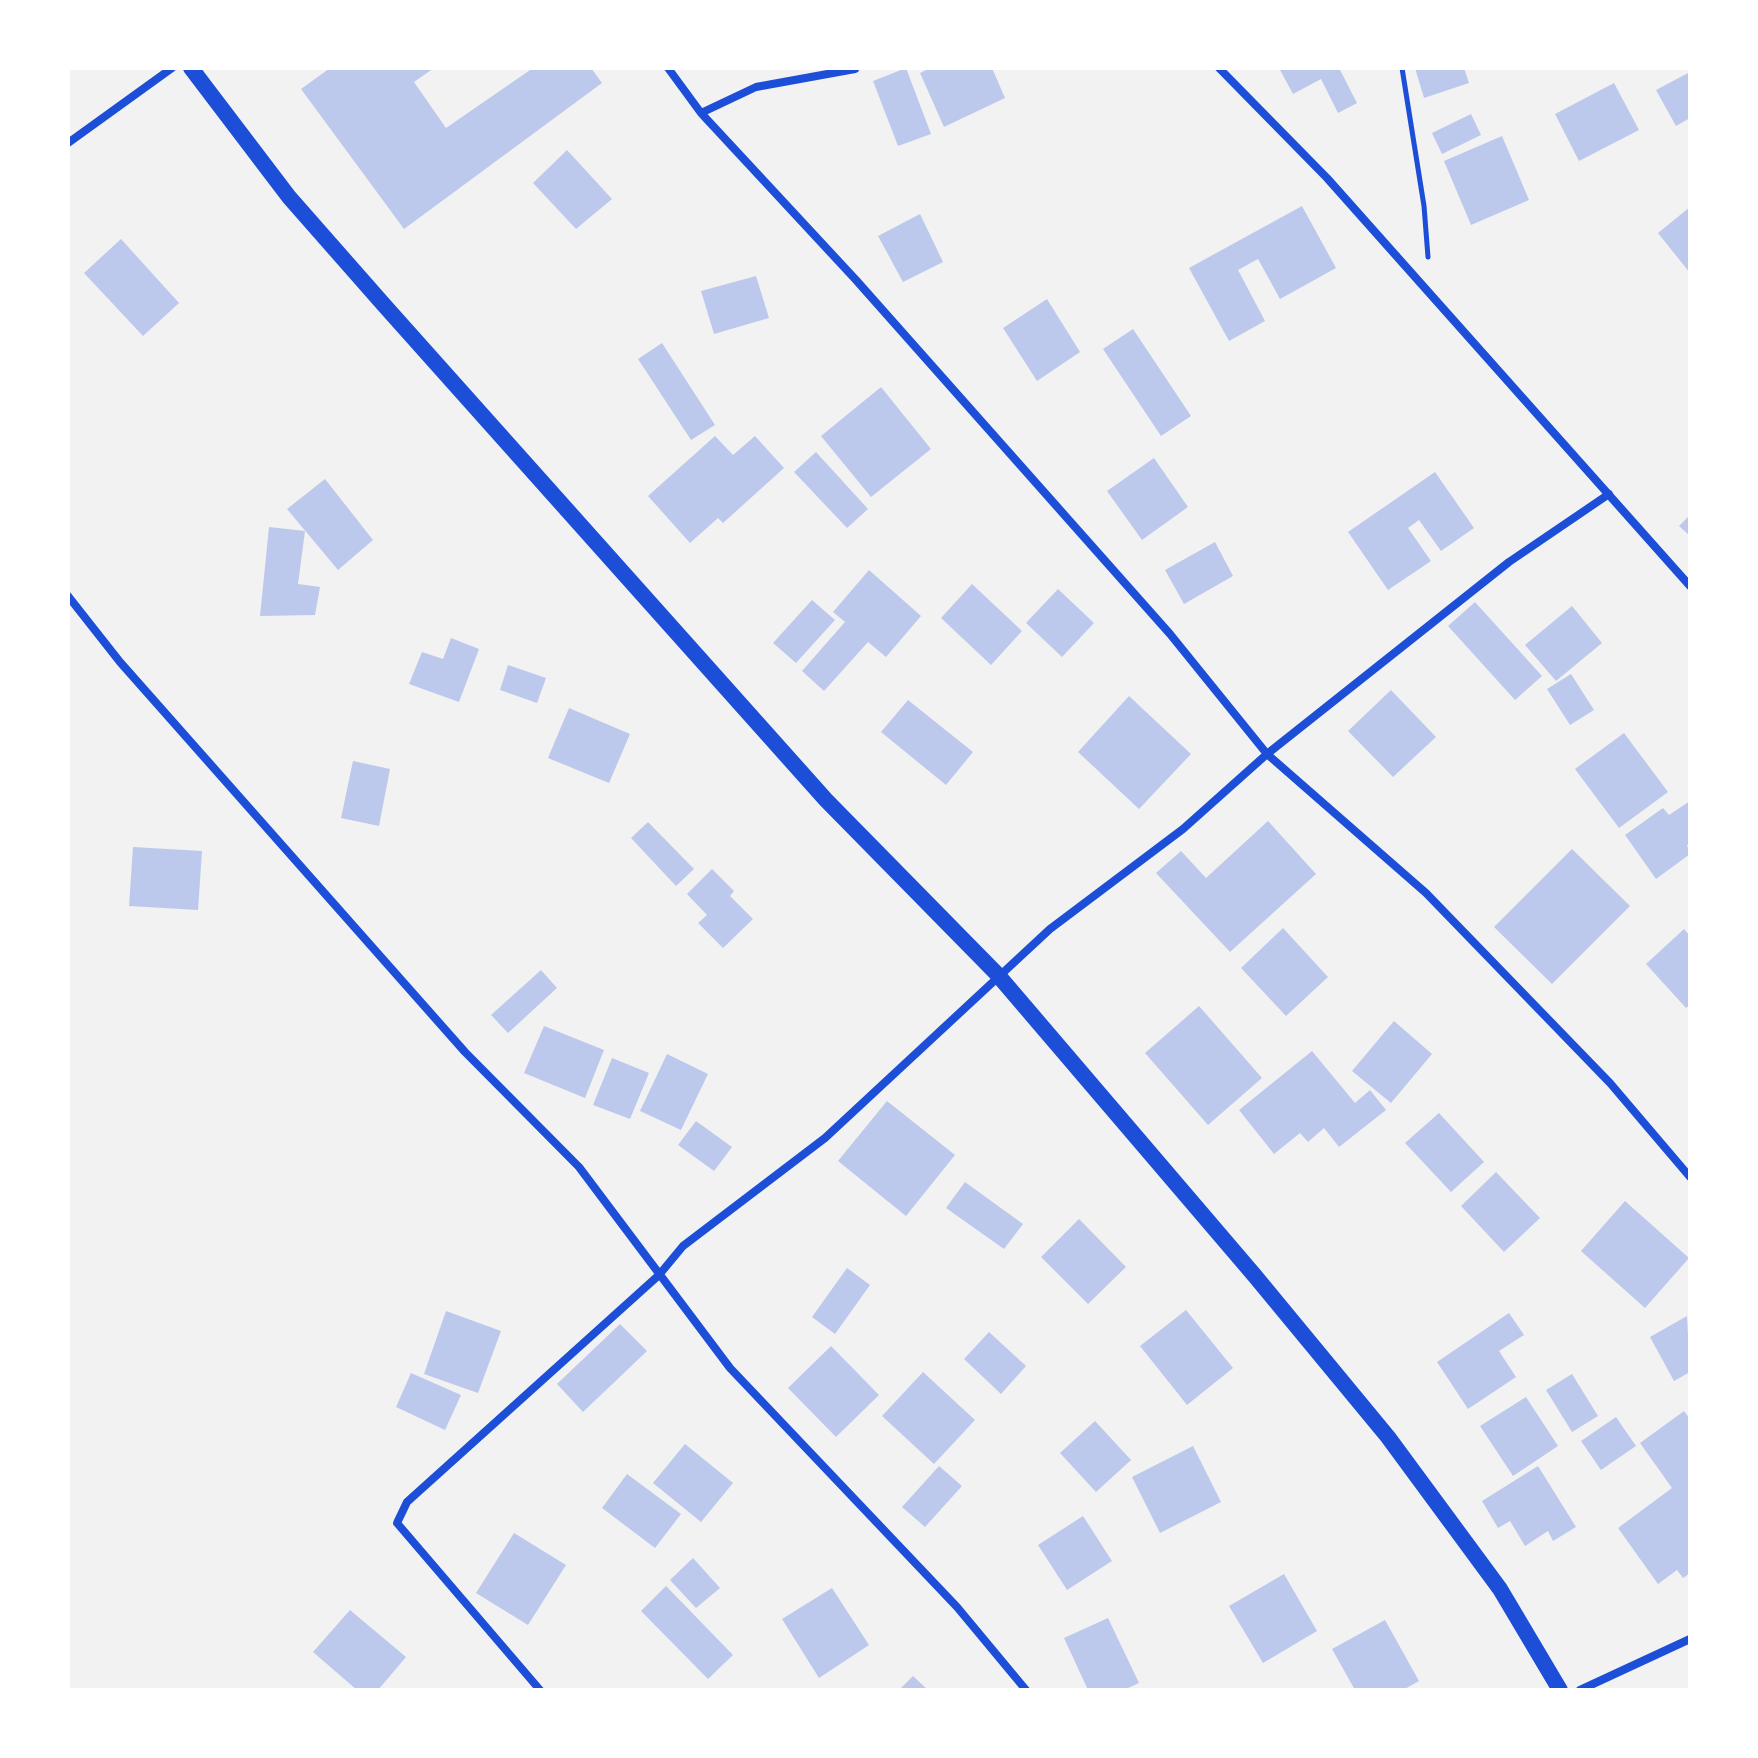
<!DOCTYPE html>
<style>
body{margin:0}
#map{position:relative;width:1758px;height:1758px;overflow:hidden;background:#f2f2f2;font-family:Manrope,sans-serif}
canvas{display:block}
.frame{position:absolute;inset:0;border:70px solid #fff;pointer-events:none}
</style>
<div id="map">
<canvas width="1758" height="1758"></canvas>
<div class="frame"></div>
</div>
<script>
const c = document.querySelector('canvas').getContext('2d');
c.lineJoin = 'round';
function fill(path, color) { c.fillStyle = color; c.fill(path, 'evenodd'); }
const shape = rows => new Path2D(rows.map(r => 'M' + r).join(''));
function trace(path, color, width, dash) { c.strokeStyle = color; c.lineWidth = width; c.lineCap = dash ? 'butt' : 'round'; c.setLineDash(dash || []); c.stroke(path); }
fill(shape([
 [330,68,434,68,414,82,446,128,533,68,591,68,602,83,404,229,301,89],
 [906,68,931,134,898,146,873,81],
 [930,68,992,68,1005,98,944,127,920,73],
 [1279,68,1339,68,1357,103,1338,113,1321,79,1293,94],
 [1415,68,1464,68,1469,83,1424,98],
 [1690,72,1690,118,1676,126,1656,90],
 [1614,83,1639,130,1579,161,1555,114],
 [1471,114,1481,135,1442,154,1432,133],
 [1502,136,1529,200,1471,225,1444,161],
 [567,150,612,199,576,229,533,183],
 [1302,206,1336,268,1280,299,1258,259,1238,270,1265,321,1229,341,1189,268],
 [1690,207,1690,273,1658,233],
 [920,214,943,262,903,282,878,236],
 [121,239,179,303,143,336,84,273],
 [756,276,769,318,714,334,701,291],
 [1047,299,1080,352,1037,381,1003,328],
 [1133,329,1191,416,1161,436,1103,349],
 [662,343,715,425,691,440,638,359],
 [881,387,931,449,871,497,821,436],
 [715,436,733,455,755,436,784,468,723,523,718,518,690,543,648,496],
 [816,452,868,509,847,528,794,472],
 [1154,458,1188,507,1142,540,1107,491],
 [1435,472,1474,528,1441,551,1419,520,1408,528,1431,561,1388,590,1348,532],
 [325,479,373,540,338,570,287,509],
 [1690,515,1690,536,1679,526],
 [269,527,305,531,298,584,320,587,315,615,260,616],
 [1215,542,1233,576,1184,604,1165,570],
 [869,570,921,616,886,657,868,642,824,691,802,671,845,622,833,612],
 [972,584,1022,631,991,665,941,618],
 [1058,589,1094,623,1062,657,1026,623],
 [812,600,835,620,796,663,773,643],
 [1475,602,1542,676,1515,700,1448,626],
 [1572,606,1602,643,1556,681,1525,645],
 [451,638,479,649,459,702,409,684,422,652,443,659],
 [508,665,546,678,537,703,500,690],
 [1571,674,1594,710,1570,725,1547,689],
 [1391,690,1436,737,1393,777,1348,731],
 [1129,696,1191,754,1139,809,1078,752],
 [908,700,973,752,946,785,881,732],
 [569,708,630,734,609,783,548,758],
 [1624,733,1668,792,1619,828,1575,769],
 [353,761,390,769,379,826,341,818],
 [1690,801,1690,843,1687,845,1690,854,1656,879,1625,835,1663,808,1669,815],
 [1268,821,1316,874,1230,952,1156,873,1181,851,1206,878],
 [648,822,694,869,676,886,631,838],
 [133,847,202,851,198,910,129,906],
 [1572,849,1630,906,1552,984,1494,927],
 [712,869,734,891,730,896,753,919,723,948,698,923,707,915,687,894],
 [1283,928,1328,977,1286,1016,1241,968],
 [1684,929,1690,936,1690,1005,1686,1008,1646,964],
 [541,970,557,988,508,1033,491,1015],
 [1199,1006,1262,1078,1208,1125,1145,1053],
 [1394,1021,1432,1054,1391,1103,1352,1071],
 [544,1026,604,1050,585,1098,524,1073],
 [1312,1051,1355,1103,1370,1090,1386,1110,1339,1147,1324,1128,1308,1142,1300,1133,1274,1154,1239,1110],
 [667,1054,708,1074,681,1130,640,1111],
 [612,1058,649,1073,630,1119,593,1105],
 [887,1101,955,1155,906,1216,838,1161],
 [1439,1113,1484,1162,1451,1192,1405,1143],
 [696,1121,732,1147,714,1171,678,1145],
 [1496,1172,1540,1218,1504,1252,1461,1206],
 [965,1182,1023,1224,1004,1249,946,1208],
 [1625,1201,1689,1258,1645,1308,1581,1251],
 [1079,1219,1126,1267,1088,1304,1041,1257],
 [847,1268,870,1285,835,1334,812,1317],
 [1186,1310,1233,1368,1187,1405,1140,1346],
 [446,1311,501,1331,478,1393,424,1374],
 [1509,1313,1524,1335,1499,1351,1516,1377,1468,1409,1437,1362],
 [1687,1316,1690,1372,1674,1381,1650,1337],
 [620,1324,647,1351,583,1412,557,1384],
 [989,1332,1026,1366,1001,1394,964,1359],
 [831,1346,879,1395,836,1437,788,1388],
 [923,1372,975,1420,934,1464,882,1416],
 [411,1373,461,1395,445,1430,396,1407],
 [1572,1374,1598,1416,1572,1432,1546,1390],
 [1526,1397,1558,1446,1513,1476,1480,1426],
 [1684,1411,1690,1419,1690,1573,1683,1578,1677,1570,1658,1584,1618,1528,1672,1488,1640,1443],
 [1616,1417,1636,1446,1601,1470,1581,1441],
 [1095,1421,1131,1460,1096,1492,1060,1453],
 [685,1444,733,1483,701,1522,653,1483],
 [1193,1446,1221,1502,1160,1533,1132,1477],
 [939,1466,962,1486,925,1527,902,1507],
 [1538,1466,1576,1527,1553,1541,1548,1531,1525,1546,1510,1521,1498,1528,1482,1501],
 [627,1474,681,1514,655,1548,602,1508],
 [1083,1516,1112,1561,1067,1590,1038,1545],
 [514,1533,566,1565,528,1625,476,1593],
 [693,1558,720,1588,696,1608,670,1580],
 [1284,1574,1317,1631,1263,1663,1229,1606],
 [666,1586,733,1655,708,1679,641,1611],
 [832,1588,869,1645,819,1678,782,1619],
 [350,1610,406,1657,378,1690,357,1690,313,1652],
 [1108,1618,1139,1683,1124,1690,1088,1690,1064,1638],
 [1385,1620,1419,1681,1403,1690,1355,1690,1332,1649],
 [913,1676,928,1690,899,1690]
]), '#bdc9ec');
trace(shape([
 [1402,68,1424,206,1428,257]
]), '#1d4ed8', 5);
trace(shape([
 [668,68,701,113,856,280,1170,634,1267,754,1426,893,1610,1083,1690,1177],
 [1219,68,1327,178,1690,586],
 [701,113,756,87,855,69],
 [68,143,172,68],
 [68,596,120,662,465,1052,579,1167,730,1368,957,1607,1026,1690],
 [540,1690,397,1523,407,1502,659,1275,683,1246,825,1138,1050,929,1183,829,1267,754,1509,562,1609,494],
 [1580,1690,1690,1639]
]), '#1d4ed8', 8);
trace(shape([
 [191,68,289,197,384,305,826,800,997,974,1255,1276,1388,1437,1500,1589,1560,1690]
]), '#1d4ed8', 16);
</script>
